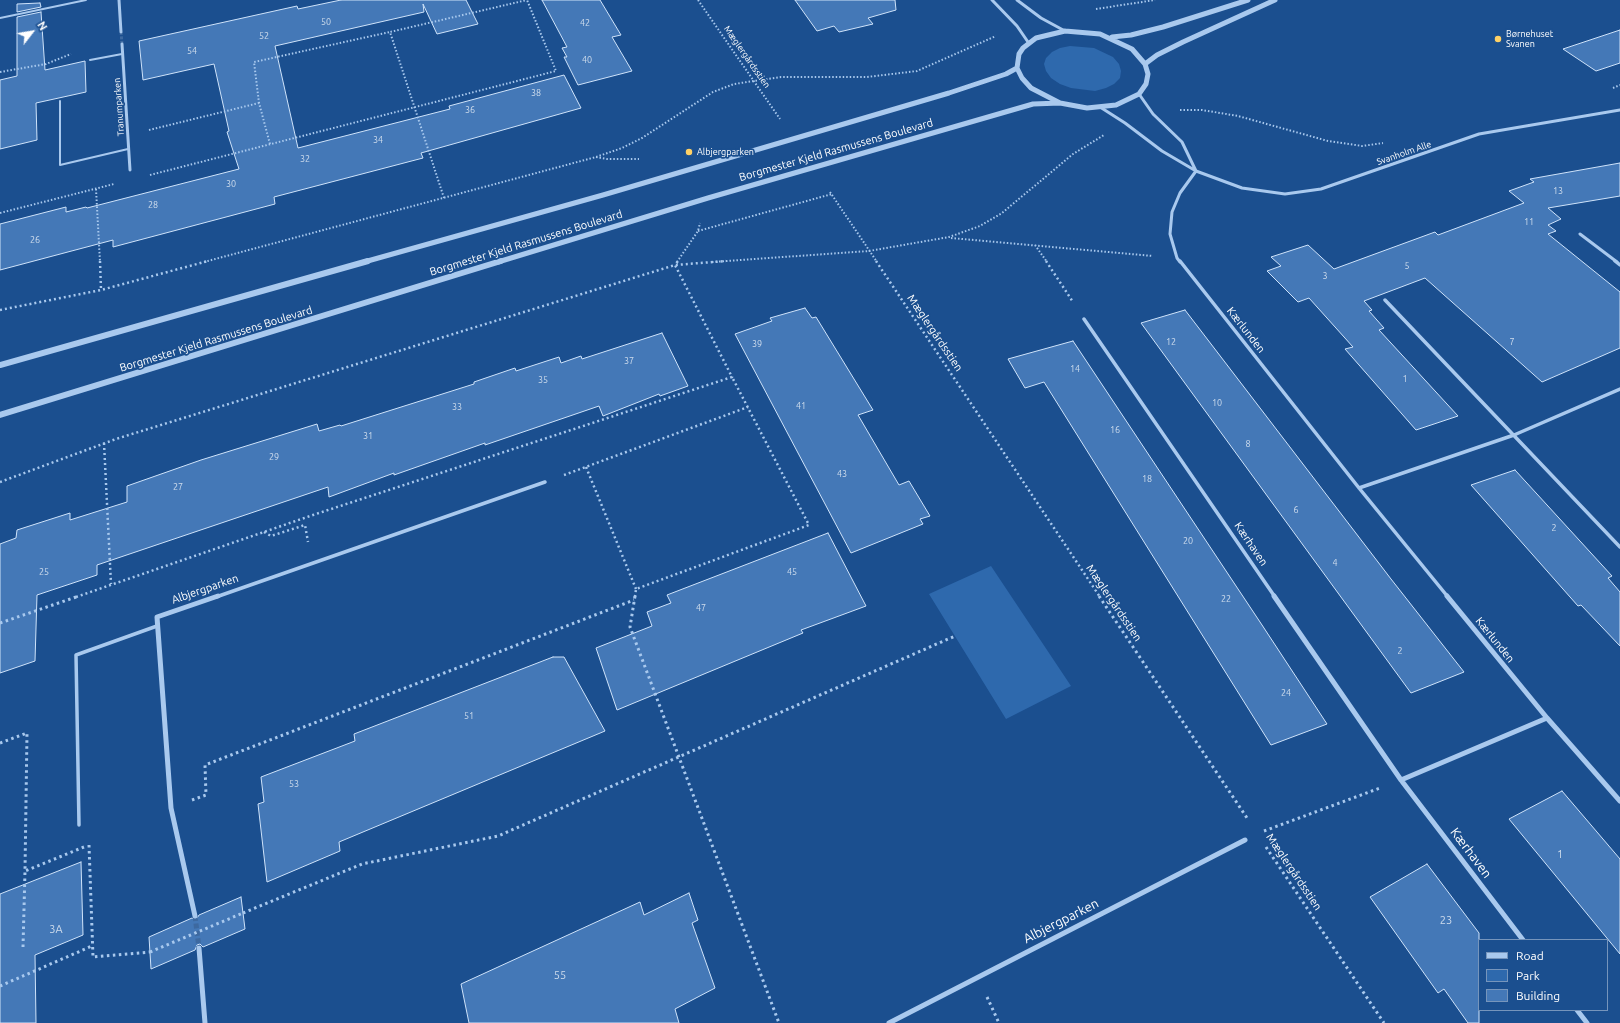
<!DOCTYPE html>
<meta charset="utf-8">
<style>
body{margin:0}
#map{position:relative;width:1620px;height:1023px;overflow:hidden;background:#1b4f8f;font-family:Ubuntu,sans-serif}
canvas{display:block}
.legend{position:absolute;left:1478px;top:939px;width:130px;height:72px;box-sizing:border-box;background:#1b4f8f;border:1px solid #7695bc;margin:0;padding:5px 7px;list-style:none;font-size:12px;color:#fff}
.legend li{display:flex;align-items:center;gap:8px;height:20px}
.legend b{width:20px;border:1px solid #7695bc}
.north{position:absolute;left:12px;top:12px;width:40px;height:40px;-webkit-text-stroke:3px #1b4f8f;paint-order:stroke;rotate:59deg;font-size:11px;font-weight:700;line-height:16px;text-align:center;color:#fff}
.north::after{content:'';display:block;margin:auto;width:14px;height:18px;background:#fff;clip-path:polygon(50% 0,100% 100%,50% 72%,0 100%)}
</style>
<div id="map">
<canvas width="1620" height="1023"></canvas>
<ul class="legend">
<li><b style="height:5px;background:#a9c9ee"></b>Road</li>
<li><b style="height:11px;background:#2e69ad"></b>Park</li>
<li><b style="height:11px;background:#4478b7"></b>Building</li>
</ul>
<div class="north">N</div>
</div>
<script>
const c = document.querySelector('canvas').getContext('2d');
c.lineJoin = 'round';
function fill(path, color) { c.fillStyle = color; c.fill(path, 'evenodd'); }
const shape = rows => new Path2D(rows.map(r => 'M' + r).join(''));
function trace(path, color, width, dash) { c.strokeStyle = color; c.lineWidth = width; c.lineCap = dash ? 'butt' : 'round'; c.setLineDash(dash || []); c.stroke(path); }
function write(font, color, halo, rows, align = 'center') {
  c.font = font + ' Ubuntu,sans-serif'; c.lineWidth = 3.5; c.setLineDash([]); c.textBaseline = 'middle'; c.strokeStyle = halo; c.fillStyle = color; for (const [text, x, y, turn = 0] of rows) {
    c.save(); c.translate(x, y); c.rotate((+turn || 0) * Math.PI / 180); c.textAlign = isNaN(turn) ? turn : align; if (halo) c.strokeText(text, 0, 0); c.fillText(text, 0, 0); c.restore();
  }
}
fill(shape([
 [1070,46,1094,48,1113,57,1119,64,1121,71,1120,78,1114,84,1106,88,1095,91,1071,88,1060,84,1051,78,1046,71,1044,64,1046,58,1052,52,1060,48],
 [991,566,1071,686,1006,719,929,594]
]), '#2e69ad');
const building = shape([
 [341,0,466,0,478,24,437,34,423,4,424,12,275,46,298,148,450,109,449,106,564,75,581,108,421,153,423,158,274,197,275,204,113,247,113,240,0,270,0,224,66,207,66,212,86,207,87,208,239,169,227,132,229,131,214,64,143,80,139,41,297,6,298,9,341,0],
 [542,0,600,0,621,35,612,37,632,71,578,85,564,57,567,57,562,48,567,47,542,0],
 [795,0,895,0,896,10,868,18,873,24,839,32,834,26,817,31,795,0],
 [40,3,41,7,17,12,17,4,40,3],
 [41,12,45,70,85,61,86,92,36,103,37,140,0,149,0,80,17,76,17,17,41,12],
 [1620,30,1620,63,1596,71,1563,49,1620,30],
 [1620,163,1620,196,1548,208,1561,219,1548,225,1556,231,1548,234,1620,292,1620,348,1542,382,1425,278,1364,301,1372,310,1369,311,1384,328,1379,330,1458,416,1416,430,1345,349,1353,347,1309,298,1298,302,1267,271,1281,266,1271,257,1308,245,1334,269,1435,232,1438,235,1524,203,1509,191,1534,182,1530,179,1620,163],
 [805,308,812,318,816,317,873,410,858,415,899,485,909,481,930,516,920,519,923,524,851,553,735,334,772,321,770,318,805,308],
 [1185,310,1391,579,1464,672,1411,693,1141,323,1185,310],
 [662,333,688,386,660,396,659,394,603,416,599,406,485,445,485,443,394,475,394,473,329,497,328,487,97,565,97,575,37,595,35,661,0,673,0,544,16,538,17,530,70,513,70,520,127,502,127,486,201,460,317,424,319,431,340,425,341,426,474,384,474,382,515,368,516,371,559,357,561,363,581,356,582,359,662,333],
 [1073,341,1262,625,1327,724,1271,745,1044,382,1025,388,1008,359,1073,341],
 [1515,470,1612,576,1608,578,1620,592,1620,646,1581,605,1578,606,1471,485,1515,470],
 [828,533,866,606,801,630,803,633,617,710,596,648,652,626,647,612,671,603,667,595,828,533],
 [553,657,564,657,605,731,339,842,340,851,267,882,258,804,264,802,261,777,355,741,354,734,553,657],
 [1562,791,1620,859,1620,954,1509,819,1562,791],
 [81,862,83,935,35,955,36,1023,0,1023,0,894,81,862],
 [1427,864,1479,933,1479,1023,1468,1023,1444,989,1438,993,1370,897,1427,864],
 [689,893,698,920,692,923,715,988,675,1009,679,1023,469,1023,461,984,640,902,644,915,689,893],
 [241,897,245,929,203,947,200,944,197,945,195,950,151,969,149,937,192,918,196,920,199,915,241,897]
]);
fill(building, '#4478b7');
trace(building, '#cfe3fa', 1);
trace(shape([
 [121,32,122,44]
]), '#3d69a0', 3, [3, 1.5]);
trace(shape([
 [195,916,199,948]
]), '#3d69a0', 5, [5, 2.5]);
trace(shape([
 [698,0,780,119],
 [1096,9,1155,0],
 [0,72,46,64,71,54],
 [1613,88,1620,85],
 [1180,110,1202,110,1238,116,1328,141,1362,146,1383,143],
 [149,130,259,103],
 [270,144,259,103,254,62,390,32],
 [596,157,607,159,639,159],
 [150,175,556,71,527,0],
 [96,189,100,262],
 [830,192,877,262],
 [444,198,390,32,527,0],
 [0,213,114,184],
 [698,231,832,194],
 [951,238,1153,256],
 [1035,245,1047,262],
 [204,262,596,157,622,148,642,138,713,92,734,84,781,77,867,77,917,71,996,36],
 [677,262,698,231,700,223],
 [712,262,869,251,949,237,980,226,1002,213,1073,154,1104,135]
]), '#a9c9ee', 2, [1.5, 2]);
trace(shape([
 [100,261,101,290],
 [876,261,1100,597],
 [1046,261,1073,302],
 [0,310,101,290,208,261],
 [104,443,111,584],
 [586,467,636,589],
 [564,475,748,407],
 [0,482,116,439,675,265,726,261],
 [264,532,271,536,305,525,308,542],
 [76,597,313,515,732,377,675,265,678,261],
 [635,597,636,589,809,525,732,377]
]), '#a9c9ee', 2.5, [2, 3]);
trace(shape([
 [635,596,630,627,779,1023],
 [1099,596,1247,818],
 [0,623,79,596],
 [0,743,27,733,25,871,84,847],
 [192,800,206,795,205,765,634,600],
 [1264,831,1380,788],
 [89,845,93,957,150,952],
 [1266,847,1384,1023],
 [243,913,362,864,498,836,955,636],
 [23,947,25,871],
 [0,986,92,946],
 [987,997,999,1023]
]), '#a9c9ee', 3, [2.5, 3.5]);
trace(shape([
 [0,18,86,0],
 [90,60,122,54],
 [60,101,60,165,128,149]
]), '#a9c9ee', 2);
trace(shape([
 [79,825,76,655,157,626]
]), '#a9c9ee', 3.5);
trace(shape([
 [119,0,121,32],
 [992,0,1017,26,1028,42],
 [1017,0,1041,18,1065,31],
 [122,44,130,170],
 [1139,94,1153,114,1182,142,1196,171],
 [1100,107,1125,123,1162,151,1196,171,1242,188,1285,194,1321,189,1479,134,1620,110],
 [1580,234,1617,262],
 [1180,262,1177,258,1170,234,1172,212,1180,193,1196,171]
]), '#a9c9ee', 3);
trace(shape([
 [1180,261,1359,488,1448,597],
 [1615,261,1620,265],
 [1385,300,1620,547],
 [1084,319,1275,597],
 [1359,488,1514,435,1620,389],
 [216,597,545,482]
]), '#a9c9ee', 3.5);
trace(shape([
 [1274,596,1401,780,1523,940],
 [1447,596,1547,718,1620,801],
 [1401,780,1547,718],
 [195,916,171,808,157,617,218,596],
 [199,948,205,1023],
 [1577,1010,1587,1023],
 [889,1023,1245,840]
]), '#a9c9ee', 5);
trace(shape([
 [1065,31,1100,34,1132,49,1145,64,1148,74,1146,84,1139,94,1116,105,1087,108,1060,103,1031,88,1022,78,1017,68,1019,54,1023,48,1036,38,1065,31],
 [1112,37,1131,35,1163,27,1248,0],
 [1145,64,1157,55,1183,42,1275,0],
 [364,262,603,195,949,93,1006,74,1017,68],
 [498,262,708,198,1033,104,1060,103]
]), '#a9c9ee', 5);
trace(shape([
 [0,365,368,261],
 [0,415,501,261]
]), '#a9c9ee', 6);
trace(shape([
 [150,952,243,913]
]), '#a9c9ee', 3, [2.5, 3.5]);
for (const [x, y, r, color] of [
 [1498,39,4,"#ffd166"],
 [689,152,4,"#ffd166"]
]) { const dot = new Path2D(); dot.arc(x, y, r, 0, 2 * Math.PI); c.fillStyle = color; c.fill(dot); trace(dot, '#1b4f8f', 1.5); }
write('9px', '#d0dded', null, [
 ["50",326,22],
 ["42",585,23],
 ["52",264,36],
 ["54",192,51],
 ["40",587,60],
 ["38",536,93],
 ["36",470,110],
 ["34",378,140],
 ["32",305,159],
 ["30",231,184],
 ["13",1558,191],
 ["28",153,205],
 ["11",1529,222],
 ["26",35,240],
 ["5",1407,266],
 ["3",1325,276],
 ["12",1171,342],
 ["7",1512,342],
 ["39",757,344],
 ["37",629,361],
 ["14",1075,369],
 ["1",1405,379],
 ["35",543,380],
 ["10",1217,403],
 ["41",801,406],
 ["33",457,407],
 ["16",1115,430],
 ["31",368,436],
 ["8",1248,444],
 ["29",274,457],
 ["43",842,474],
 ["18",1147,479],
 ["27",178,487],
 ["6",1296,510],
 ["2",1554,528],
 ["20",1188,541],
 ["4",1335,563],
 ["25",44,572],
 ["45",792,572],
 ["22",1226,599],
 ["47",701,608],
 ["2",1400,651],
 ["24",1286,693],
 ["51",469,716],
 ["53",294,784]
]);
write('9px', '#fff', '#1b4f8f', [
 ["Børnehuset",1506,34],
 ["Svanen",1506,44],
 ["Albjergparken",697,152]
], 'left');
write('9px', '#fff', '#1b4f8f', [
 ["Mæglergårdsstien",747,57,55],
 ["Tranumparken",119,107,-94],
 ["Svanholm Alle",1404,153,-19]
]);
write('11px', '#fff', '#1b4f8f', [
 ["Borgmester Kjeld Rasmussens Boulevard",836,150,-16],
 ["Borgmester Kjeld Rasmussens Boulevard",526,243,-17],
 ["Kærlunden",1246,330,52],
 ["Mæglergårdsstien",935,333,56],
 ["Borgmester Kjeld Rasmussens Boulevard",216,339,-17],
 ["Kærhaven",1251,544,56],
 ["Albjergparken",205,589,-19],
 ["Mæglergårdsstien",1114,603,56],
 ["Kærlunden",1495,640,51],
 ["Mæglergårdsstien",1294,872,56]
]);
write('11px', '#d0dded', null, [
 ["1",1560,854],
 ["23",1446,920],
 ["3A",56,929],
 ["55",560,975]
]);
write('13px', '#fff', '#1b4f8f', [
 ["Kærhaven",1471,853,53],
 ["Albjergparken",1061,921,-27]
]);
</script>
